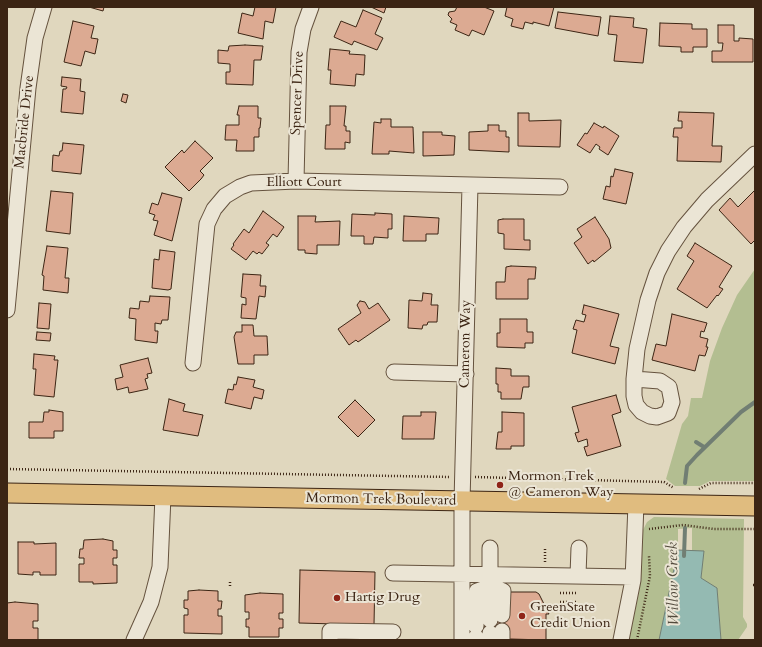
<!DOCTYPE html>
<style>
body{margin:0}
#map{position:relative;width:762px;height:647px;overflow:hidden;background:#e0d7be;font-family:Cardo,serif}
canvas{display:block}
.frame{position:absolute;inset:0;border:8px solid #3c2514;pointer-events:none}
</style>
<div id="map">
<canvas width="762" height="647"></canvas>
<div class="frame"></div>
</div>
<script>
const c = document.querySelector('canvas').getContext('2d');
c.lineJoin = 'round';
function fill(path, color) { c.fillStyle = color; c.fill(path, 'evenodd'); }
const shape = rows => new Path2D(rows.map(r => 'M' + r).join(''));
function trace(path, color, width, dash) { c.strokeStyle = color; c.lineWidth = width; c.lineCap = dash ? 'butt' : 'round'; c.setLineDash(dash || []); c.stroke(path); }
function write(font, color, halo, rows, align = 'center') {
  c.font = font + ' Cardo,serif'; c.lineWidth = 4; c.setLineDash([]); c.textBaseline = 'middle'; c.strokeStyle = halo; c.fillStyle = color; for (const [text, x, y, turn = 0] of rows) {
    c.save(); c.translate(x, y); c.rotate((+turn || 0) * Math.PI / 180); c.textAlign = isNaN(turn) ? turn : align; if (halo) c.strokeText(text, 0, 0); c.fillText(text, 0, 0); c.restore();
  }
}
fill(shape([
 [755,269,755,481,710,481,700,486,675,486,666,479,682,424,688,416,691,398,702,398,710,361,722,328,737,295],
 [654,517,744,519,743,617,747,624,747,627,738,640,721,640,717,589,701,578,703,551,692,551,692,528,678,529,678,550,659,640,629,640,639,592,643,530,647,522]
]), '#b3be91');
const water = shape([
 [678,550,704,551,701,578,717,588,721,640,659,640,678,550]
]);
fill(water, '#94bab2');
trace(water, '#717e73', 1);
trace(shape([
 [696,442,704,447],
 [685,483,687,466,697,455,741,412,755,402],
 [684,556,685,528]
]), '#717e73', 4);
const building = shape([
 [89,7,104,7,103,11,89,7],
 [255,7,276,7,273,23,265,21,263,39,238,33,242,13,253,16,255,7],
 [371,7,386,7,384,13,371,7],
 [457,7,484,7,494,11,484,35,472,30,469,36,455,30,457,25,450,22,452,19,448,15,449,12,455,11,457,7],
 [507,7,554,7,549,26,533,22,533,24,525,22,523,29,511,26,513,19,505,16,507,7],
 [363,10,382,18,375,34,383,38,377,50,354,41,352,45,334,37,341,21,356,27,363,10],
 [558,12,601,17,598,36,555,28,558,12],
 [610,16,634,18,633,27,647,29,643,63,614,61,617,35,608,34,610,16],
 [73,21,94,26,91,38,98,39,95,54,85,51,81,66,64,62,73,21],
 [660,23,692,24,692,29,707,29,707,47,693,47,693,52,681,52,681,47,659,46,660,23],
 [718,25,734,25,734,41,739,41,739,38,753,39,753,62,712,62,712,51,722,51,723,43,718,43,718,25],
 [245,45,263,46,261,60,254,60,253,85,226,84,226,72,230,72,230,64,218,63,218,50,228,51,229,46,245,45],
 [330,49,350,51,349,54,365,55,364,75,356,74,355,86,330,84,331,70,328,70,330,49],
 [62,77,81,79,80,91,85,92,83,114,61,112,63,89,66,89,67,87,61,86,62,77],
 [123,94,128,95,126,103,121,101,123,94],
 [239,106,258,106,258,118,261,118,260,128,259,128,259,137,254,137,254,151,236,151,237,140,225,140,226,125,239,125,239,115,237,115,239,106],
 [330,106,346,106,344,126,346,126,346,131,350,131,350,143,345,142,345,149,325,149,326,125,330,125,330,106],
 [679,112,714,113,712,146,722,146,721,162,677,161,678,137,673,137,674,128,682,128,682,121,678,121,679,112],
 [518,113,529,113,529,121,561,120,560,147,518,146,518,113],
 [381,119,391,119,391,127,413,127,414,153,389,151,389,154,372,154,374,122,381,123,381,119],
 [594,123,603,128,604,126,619,136,608,155,599,149,600,147,596,144,590,153,577,145,585,133,587,134,594,123],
 [488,125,499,125,499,131,506,131,506,137,509,137,509,152,469,150,469,132,488,131,488,125],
 [423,132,442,132,442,135,455,136,454,155,423,156,423,132],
 [195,141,213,158,200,171,204,175,201,179,189,191,165,167,182,150,184,153,195,141],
 [63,143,84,145,81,174,52,171,53,155,59,156,60,151,62,151,63,143],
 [615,169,633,173,626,204,603,199,606,186,610,187,611,176,613,177,615,169],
 [755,190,755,240,751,244,719,210,730,198,738,207,755,190],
 [51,191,73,193,70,234,46,231,51,191],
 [162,193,182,198,172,241,154,235,158,221,153,220,155,215,149,213,152,203,158,205,162,193],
 [263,211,284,227,277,237,273,234,266,243,269,245,262,254,259,252,257,254,253,251,246,260,231,249,234,245,233,244,244,229,249,233,263,211],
 [375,213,392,214,392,229,388,229,388,238,374,237,373,244,364,244,364,236,351,236,352,214,375,215,375,213],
 [298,216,316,216,315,222,340,221,339,245,317,245,317,254,305,253,305,250,298,250,298,216],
 [404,216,439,218,438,234,426,234,426,241,403,241,404,216],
 [595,217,609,239,611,248,594,262,593,260,588,264,574,243,582,237,577,229,595,217],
 [503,219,524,219,524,240,530,240,530,250,504,249,504,234,498,233,498,220,503,219],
 [695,243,732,266,719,287,723,289,718,296,717,295,707,308,677,289,694,261,687,256,695,243],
 [47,246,68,248,65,278,69,278,68,293,43,290,44,276,42,275,47,246],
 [160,250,175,252,171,289,168,290,152,288,154,259,159,260,160,250],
 [511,266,536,267,535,279,528,279,528,299,496,299,496,282,505,282,506,267,511,266],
 [243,274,261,275,260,286,266,286,265,297,259,296,256,319,241,318,242,304,246,305,246,298,241,297,243,274],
 [423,293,432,294,431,305,438,305,437,322,428,322,427,325,423,325,422,329,408,328,409,300,422,301,423,293],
 [150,296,170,297,168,320,162,320,161,324,155,323,155,331,158,331,157,343,135,340,136,319,129,318,130,308,139,309,140,301,149,302,150,296],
 [360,301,365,302,369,309,378,303,390,320,358,342,356,340,349,345,338,329,361,313,357,305,360,301],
 [39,303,51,304,49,329,37,328,39,303],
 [584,305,619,314,610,346,619,348,615,364,572,353,577,330,573,329,576,320,584,322,586,315,582,314,584,305],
 [672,314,707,323,704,332,701,331,700,337,708,339,706,347,708,347,705,356,699,355,695,371,652,360,656,344,666,346,672,314],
 [500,319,527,319,527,332,533,332,533,343,525,343,525,348,497,347,497,333,500,333,500,319],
 [242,325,253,325,254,336,267,336,268,355,254,355,254,364,238,364,234,337,236,332,242,332,242,325],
 [37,332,51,333,50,341,36,340,37,332],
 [34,354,55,356,54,360,58,360,54,397,34,395,36,369,33,369,34,354],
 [148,358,152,373,147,374,148,378,145,379,148,389,129,393,128,387,117,390,115,379,123,377,120,365,148,358],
 [496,368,511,369,511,376,529,376,529,387,523,387,521,399,501,399,501,392,498,392,498,384,496,384,496,368],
 [238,377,255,380,253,387,264,390,262,399,254,397,251,409,225,403,228,389,233,390,234,384,236,385,238,377],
 [616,395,621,412,612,415,621,446,587,456,584,447,588,446,587,439,578,442,575,433,579,432,572,407,616,395],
 [169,399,185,404,183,411,203,415,198,436,163,430,169,399],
 [355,400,375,420,358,437,338,417,355,400],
 [49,410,63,412,63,431,54,431,54,438,29,438,29,422,43,422,44,412,49,412,49,410],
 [421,412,436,412,434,439,402,439,403,416,421,416,421,412],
 [502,412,524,413,524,446,511,446,511,449,496,449,498,432,502,432,502,412],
 [103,539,113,541,113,550,117,550,117,558,113,558,113,565,117,565,117,583,93,584,93,582,79,582,79,564,84,564,84,558,79,558,80,549,83,549,84,540,103,539],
 [18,542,34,542,34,544,56,543,56,575,40,575,40,572,33,572,33,575,18,574,18,542],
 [300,570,375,572,374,625,299,623,300,570],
 [199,590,218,591,218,601,222,601,221,609,218,609,218,616,222,616,222,634,184,633,184,615,188,615,188,609,184,608,184,600,188,600,188,591,199,590],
 [508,592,536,592,539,594,549,614,546,614,546,640,474,638,474,628,508,592],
 [260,593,283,594,283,613,279,613,279,619,283,619,283,628,279,628,279,637,249,637,249,627,246,627,246,619,249,619,249,612,245,612,245,595,260,593],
 [15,602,38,604,38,621,33,621,33,628,38,628,38,640,7,640,7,603,15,602],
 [334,636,373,637,373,640,334,640,334,636]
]);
fill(building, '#dcaa92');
trace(building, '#3c2514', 1);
const minor = shape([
 [296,181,299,52,303,29,311,7],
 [7,310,28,88,35,38,44,7],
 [193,363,207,224,214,209,225,196,240,187,251,183,296,181,560,187],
 [394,372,466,374],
 [634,379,660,381,669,387,672,402,668,413,657,417,650,416,642,412,636,405,634,396,634,379,637,349,648,300,657,273,668,251,684,227,707,200,755,154],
 [490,548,490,620],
 [393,573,633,577],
 [578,575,579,548],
 [476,626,477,591,491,586,503,591,502,615],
 [134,640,151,602,160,567,163,496],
 [330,640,330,631,393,632],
 [462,640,462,502,470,185],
 [476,640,476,637],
 [490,640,490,633],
 [502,640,502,631],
 [621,640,633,580,636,504]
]);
const major = shape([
 [7,493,755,506]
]);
trace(minor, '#65523e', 17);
trace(major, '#3c2514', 21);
trace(shape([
 [7,469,450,477],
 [475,477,664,482,674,488],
 [699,489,711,483,755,483],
 [649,529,683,525,714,529,755,529],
 [545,562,545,548],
 [753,585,755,585],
 [230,586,230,581],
 [560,593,578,593],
 [560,602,577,602],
 [637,640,650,576,649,556]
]), '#3c2514', 2.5, [1, 2]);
trace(minor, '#ebe5d5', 15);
trace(major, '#e0bc7f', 19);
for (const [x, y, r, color] of [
 [500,485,4,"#8f2418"],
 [337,598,4,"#8f2418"],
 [522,616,4,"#8f2418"]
]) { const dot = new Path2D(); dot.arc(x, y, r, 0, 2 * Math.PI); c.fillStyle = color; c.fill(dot); trace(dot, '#ebe5d5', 1.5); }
write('14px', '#3c2514', '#ebe5d5', [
 ["Spencer Drive",298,93,-88],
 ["Macbride Drive",25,122,-84],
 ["Elliott Court",304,183],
 ["Cameron Way",466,344,-89],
 ["Mormon Trek Boulevard",381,500,1]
]);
write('14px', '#3c2514', '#ebe5d5', [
 ["Mormon Trek",508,477],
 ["@ Cameron Way",508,493],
 ["Hartig Drug",345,598],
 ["GreenState",530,608],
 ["Credit Union",530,624]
], 'left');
write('italic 15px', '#524a3c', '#ebe5d5', [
 ["Willow Creek",674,584,-91]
]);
</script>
